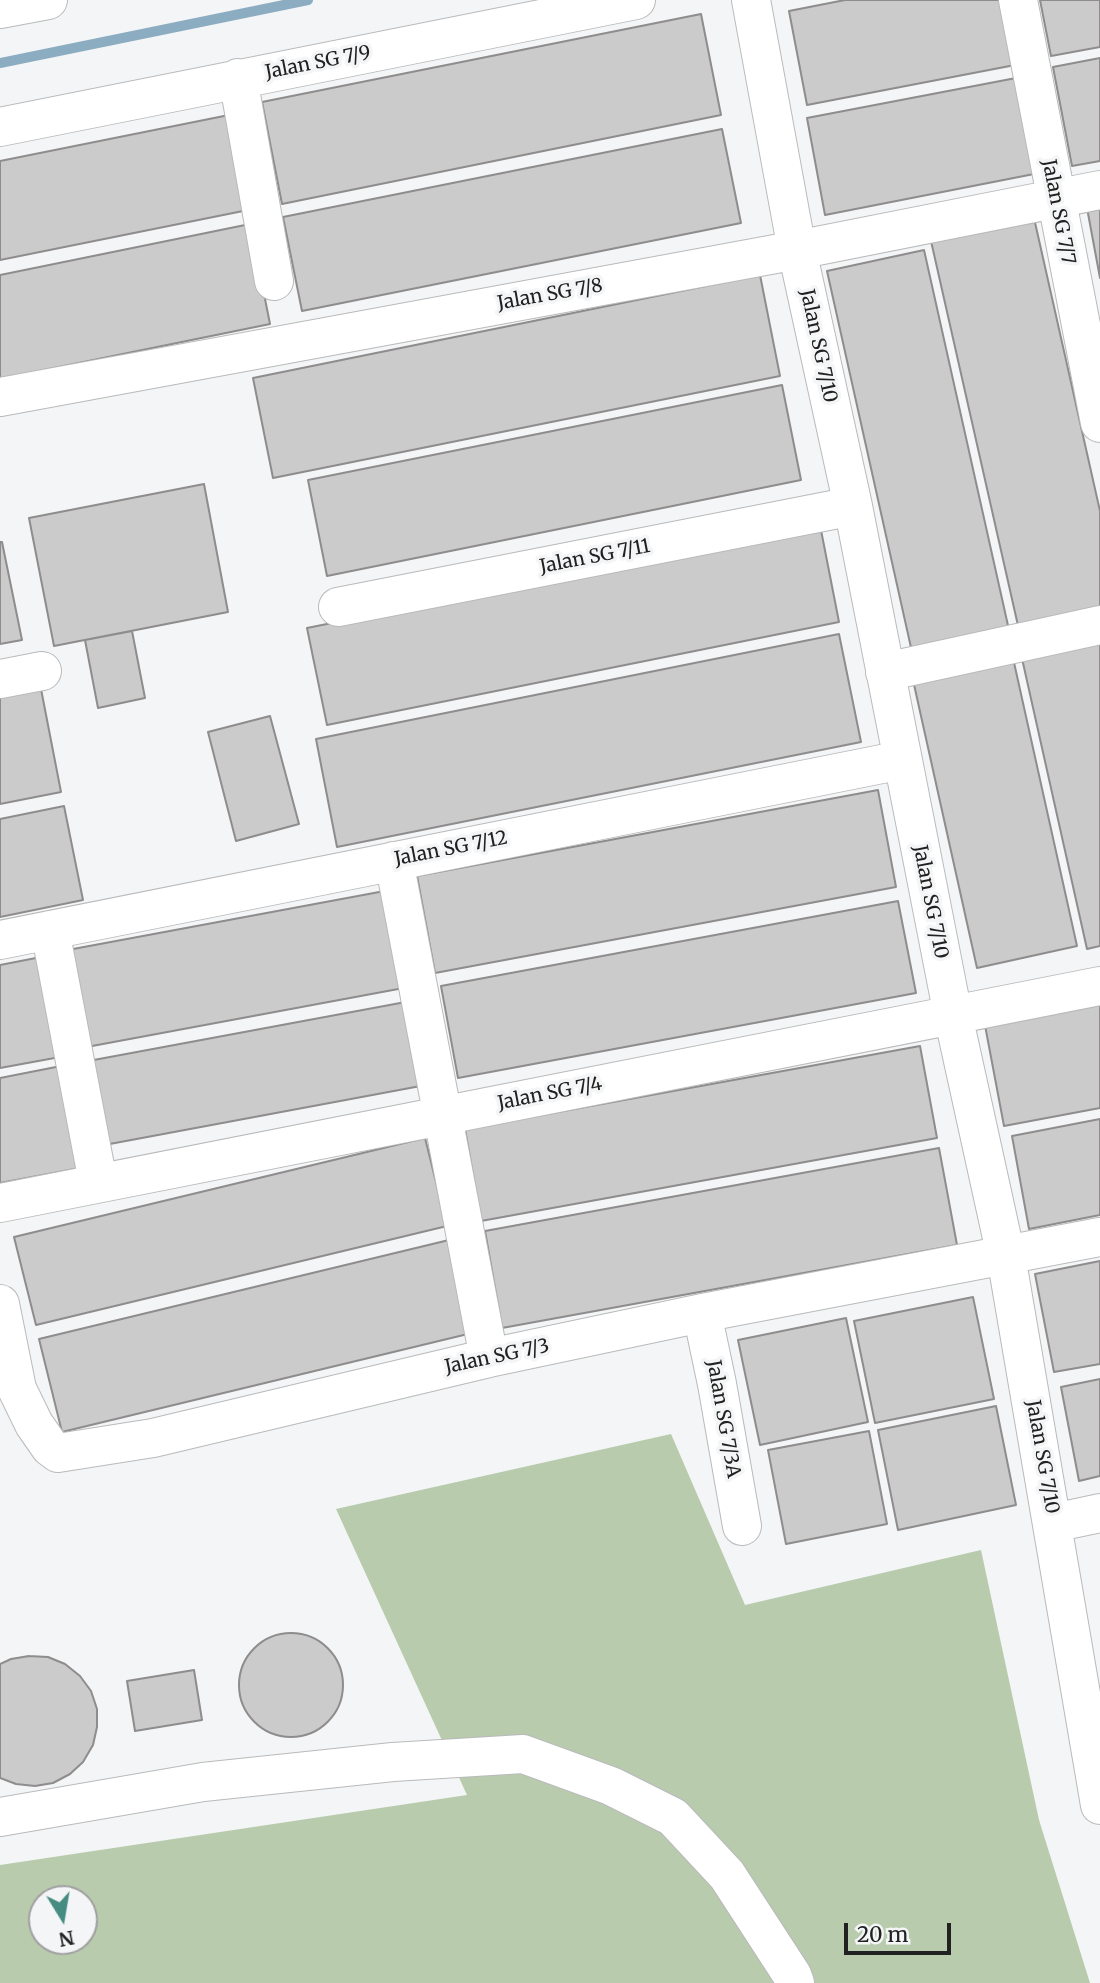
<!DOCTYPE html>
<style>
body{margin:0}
#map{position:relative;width:1100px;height:1983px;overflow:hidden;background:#f4f5f6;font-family:Merriweather,serif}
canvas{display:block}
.north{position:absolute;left:28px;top:1885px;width:70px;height:70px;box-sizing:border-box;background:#f4f5f6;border:2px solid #a0a0a1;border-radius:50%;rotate:169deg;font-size:19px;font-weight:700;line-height:28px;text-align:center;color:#212121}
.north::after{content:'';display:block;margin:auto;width:24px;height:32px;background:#478c81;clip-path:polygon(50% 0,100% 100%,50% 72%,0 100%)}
.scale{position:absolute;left:844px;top:1923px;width:107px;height:32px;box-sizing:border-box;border:4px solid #212121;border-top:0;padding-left:9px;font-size:21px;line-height:24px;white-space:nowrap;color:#212121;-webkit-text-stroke:5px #f4f5f6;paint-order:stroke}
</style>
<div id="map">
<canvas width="1100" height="1983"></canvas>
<div class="north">N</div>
<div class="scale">20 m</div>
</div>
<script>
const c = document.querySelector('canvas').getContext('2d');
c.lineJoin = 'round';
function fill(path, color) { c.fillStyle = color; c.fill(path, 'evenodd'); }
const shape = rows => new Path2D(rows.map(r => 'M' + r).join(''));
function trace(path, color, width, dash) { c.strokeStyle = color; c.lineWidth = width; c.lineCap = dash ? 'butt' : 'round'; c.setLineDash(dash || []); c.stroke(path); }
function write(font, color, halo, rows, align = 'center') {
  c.font = font + ' Merriweather,serif'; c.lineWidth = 7; c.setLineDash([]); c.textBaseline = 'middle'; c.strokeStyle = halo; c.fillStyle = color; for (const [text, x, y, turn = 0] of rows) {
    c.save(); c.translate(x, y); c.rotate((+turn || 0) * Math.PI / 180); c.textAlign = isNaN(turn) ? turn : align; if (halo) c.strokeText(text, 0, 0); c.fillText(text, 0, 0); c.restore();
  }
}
fill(shape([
 [671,1434,745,1605,981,1550,1039,1820,1090,1983,0,1983,0,1865,467,1795,336,1509],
 [42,1899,84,1899,84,1941,42,1941]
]), '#b8cbad');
trace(shape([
 [0,63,308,0]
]), '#8cadc1', 10);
const building = shape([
 [845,0,1003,0,1015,65,807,105,789,11,845,0],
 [1040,0,1100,0,1100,47,1051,56,1040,0],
 [701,14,721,115,282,204,262,102,701,14],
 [1100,58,1100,161,1072,166,1053,67,1100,58],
 [1016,78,1034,174,825,215,807,118,1016,78],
 [229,115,248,210,0,260,0,161,229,115],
 [722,129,741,223,302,311,283,217,722,129],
 [1100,206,1100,278,1087,208,1100,206],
 [1034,218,1100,511,1100,612,1019,630,931,241,1034,218],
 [250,224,270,324,0,379,0,275,250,224],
 [924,250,1009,630,912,652,827,271,924,250],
 [760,275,780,376,273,478,253,378,760,275],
 [782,385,801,480,327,576,308,480,782,385],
 [204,484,228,612,54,646,29,518,204,484],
 [820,525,839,622,327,725,307,628,820,525],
 [0,542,2,542,22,640,0,644,0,542],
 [132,631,145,698,98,708,85,640,132,631],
 [839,634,861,742,337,847,316,739,839,634],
 [1100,636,1100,946,1087,949,1021,654,1100,636],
 [1013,658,1077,946,977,968,913,680,1013,658],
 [41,689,61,792,0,804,0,697,41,689],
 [270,716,299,824,236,841,208,732,270,716],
 [878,790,896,887,435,973,417,876,878,790],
 [64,806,83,900,0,917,0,819,64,806],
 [390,890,409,987,76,1049,57,952,390,890],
 [898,901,916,993,458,1078,441,986,898,901],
 [41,957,60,1057,0,1068,0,965,41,957],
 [1100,998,1100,1108,1004,1126,984,1020,1100,998],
 [411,1001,426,1085,99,1146,83,1062,411,1001],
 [920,1046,937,1138,481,1221,465,1129,920,1046],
 [61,1066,80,1168,0,1183,0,1078,61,1066],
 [1100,1119,1100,1215,1029,1229,1012,1136,1100,1119],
 [425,1138,447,1226,36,1325,14,1237,425,1138],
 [939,1148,957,1245,502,1328,485,1231,939,1148],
 [449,1240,472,1333,62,1432,39,1339,449,1240],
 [1100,1261,1100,1364,1054,1372,1035,1274,1100,1261],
 [973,1297,994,1399,875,1423,854,1321,973,1297],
 [846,1318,868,1422,760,1445,738,1340,846,1318],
 [1100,1379,1100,1476,1079,1481,1061,1387,1100,1379],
 [996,1406,1016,1505,898,1530,878,1430,996,1406],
 [869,1431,887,1524,786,1544,768,1450,869,1431],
 '239 1685a52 52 0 1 1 104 0a52 52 0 1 1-104 0Z',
 [29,1656,48,1657,65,1664,80,1676,91,1691,97,1709,97,1727,93,1745,83,1762,70,1774,53,1783,35,1786,16,1784,0,1778,0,1664,11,1659,29,1656],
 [194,1670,202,1720,135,1731,127,1681,194,1670]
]);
fill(building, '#cccbcb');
trace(building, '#8e8c8c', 2);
const minor = shape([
 [751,0,797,250,853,506,953,1015,1006,1256,1100,1805],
 [1018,0,1100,423],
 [0,9,48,0],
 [238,78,274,281],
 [0,127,636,0],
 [0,397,797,250,1100,190],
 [338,607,853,506],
 [885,672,1100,625],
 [0,679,42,671],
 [394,861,489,1358],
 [50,930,98,1182],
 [0,940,902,760],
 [0,1203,1100,986],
 [0,1304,17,1389,34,1424,50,1447,58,1453,153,1438,489,1358,702,1313,1100,1237],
 [702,1313,717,1384,742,1526],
 [1053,1523,1100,1513],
 [0,1817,203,1782,393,1762,523,1754,611,1786,673,1817,727,1875,792,1975,795,1983]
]);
trace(minor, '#b9babb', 40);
trace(minor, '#fff', 38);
write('19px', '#212121', '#f4f5f6', [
 ["Jalan SG 7/9",318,63,-11],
 ["Jalan SG 7/7",1058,212,79],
 ["Jalan SG 7/8",550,295,-10],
 ["Jalan SG 7/10",818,346,78],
 ["Jalan SG 7/11",595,557,-11],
 ["Jalan SG 7/12",451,849,-11],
 ["Jalan SG 7/10",930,902,79],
 ["Jalan SG 7/4",550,1094,-11],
 ["Jalan SG 7/3",497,1357,-12],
 ["Jalan SG 7/3A",723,1419,80],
 ["Jalan SG 7/10",1042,1457,80]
]);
</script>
